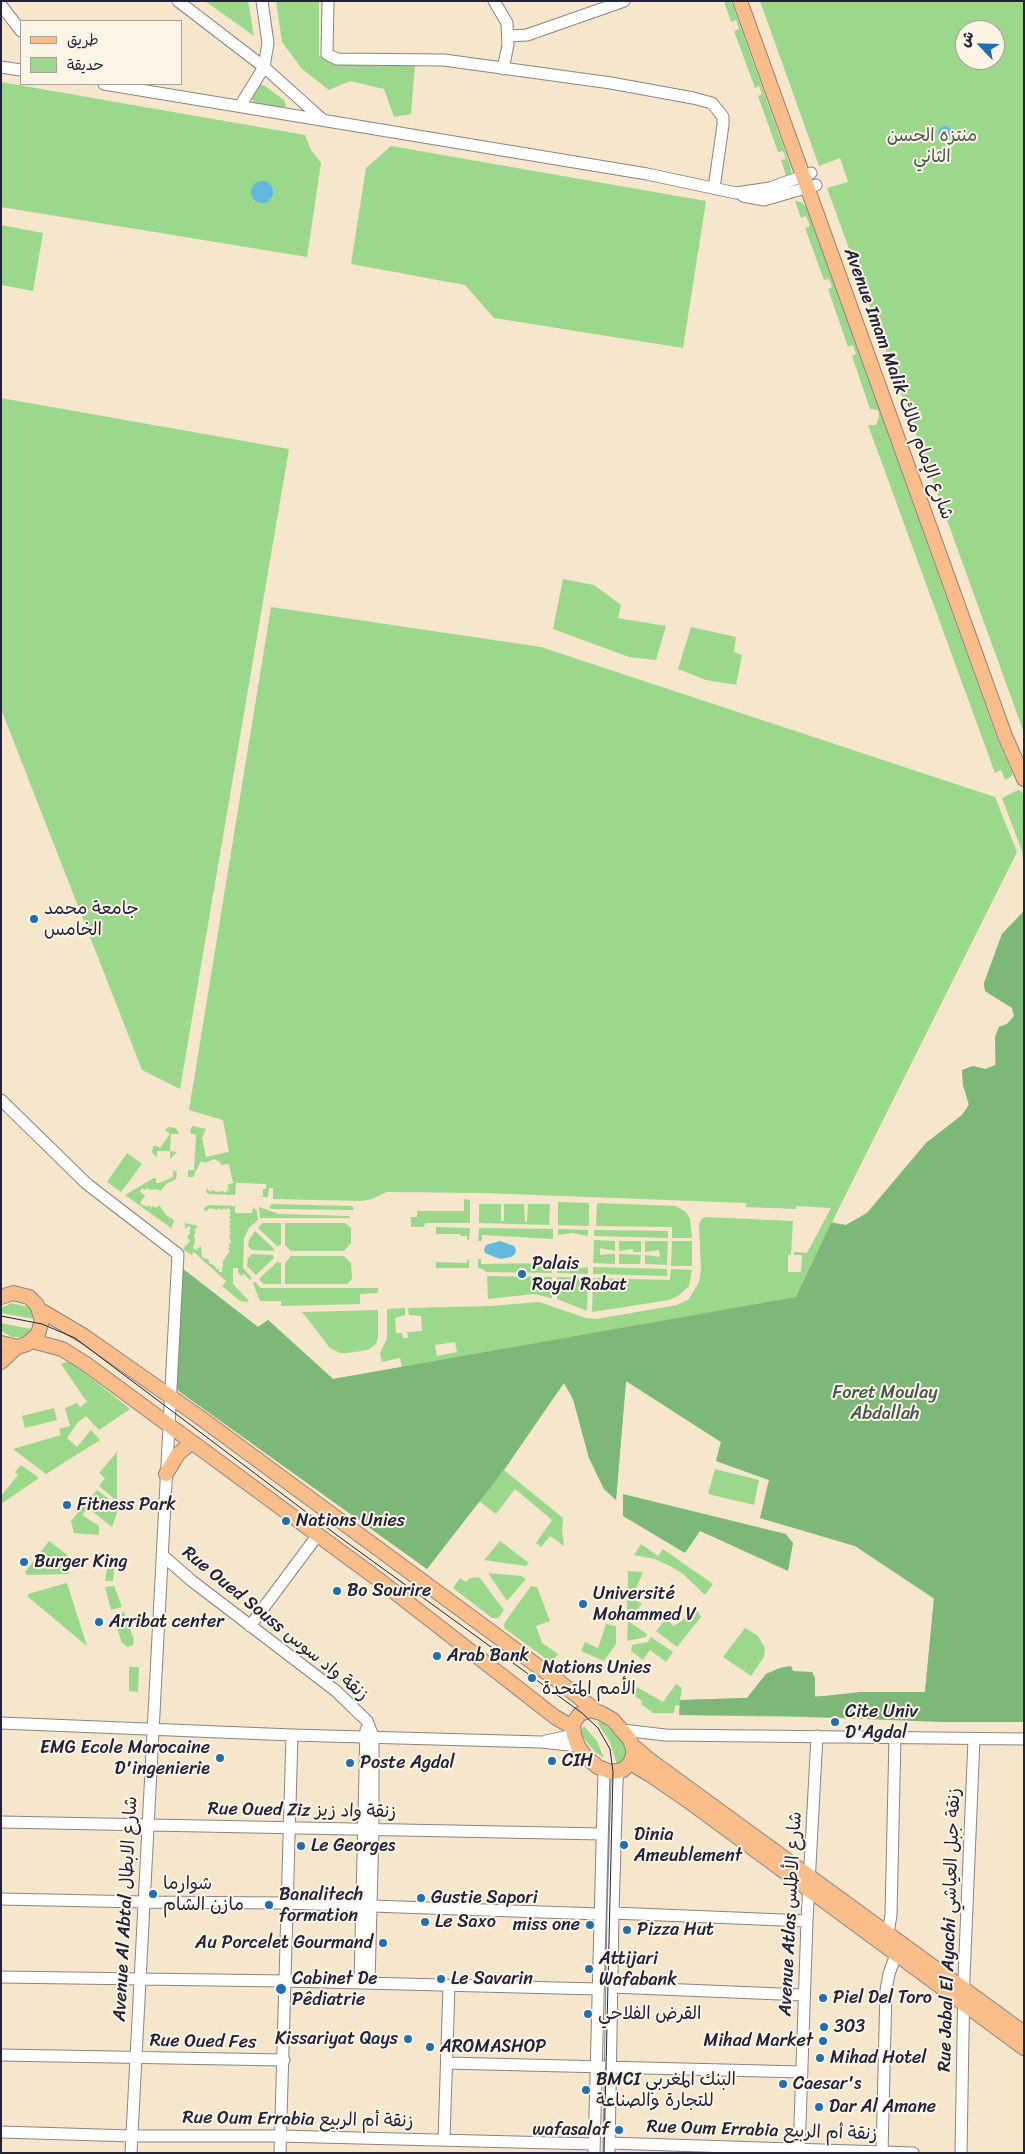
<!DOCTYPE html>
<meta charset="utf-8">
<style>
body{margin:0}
#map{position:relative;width:1025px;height:2154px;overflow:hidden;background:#f5e6cc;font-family:Sriracha,"Playpen Sans Arabic",sans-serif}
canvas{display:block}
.frame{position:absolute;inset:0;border:2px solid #22223b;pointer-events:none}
.legend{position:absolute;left:20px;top:20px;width:162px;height:65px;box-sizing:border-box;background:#fcf5e5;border:1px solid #a5a1a1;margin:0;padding:6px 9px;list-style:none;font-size:15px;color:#22223b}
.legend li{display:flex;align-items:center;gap:10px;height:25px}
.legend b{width:25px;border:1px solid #a5a1a1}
.north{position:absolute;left:955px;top:20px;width:50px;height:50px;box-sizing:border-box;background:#fcf5e5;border:1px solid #a5a1a1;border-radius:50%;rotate:294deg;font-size:14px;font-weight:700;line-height:20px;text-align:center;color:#22223b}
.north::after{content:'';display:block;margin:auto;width:18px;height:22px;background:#1f6fb2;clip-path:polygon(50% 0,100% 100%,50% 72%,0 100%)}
</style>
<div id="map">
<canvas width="1025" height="2154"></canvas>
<div class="frame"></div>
<ul class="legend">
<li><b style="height:6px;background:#f9bd89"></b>طريق</li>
<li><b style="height:14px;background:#9cd88c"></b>حديقة</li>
</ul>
<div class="north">ش</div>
</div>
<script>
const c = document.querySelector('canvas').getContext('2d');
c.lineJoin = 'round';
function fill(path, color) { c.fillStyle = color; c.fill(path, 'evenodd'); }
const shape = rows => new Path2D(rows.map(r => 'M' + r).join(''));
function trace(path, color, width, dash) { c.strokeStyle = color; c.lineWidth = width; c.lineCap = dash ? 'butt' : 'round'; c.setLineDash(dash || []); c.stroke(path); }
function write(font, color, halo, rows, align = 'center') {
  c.font = font + ' Sriracha,"Playpen Sans Arabic",sans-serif'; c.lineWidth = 4; c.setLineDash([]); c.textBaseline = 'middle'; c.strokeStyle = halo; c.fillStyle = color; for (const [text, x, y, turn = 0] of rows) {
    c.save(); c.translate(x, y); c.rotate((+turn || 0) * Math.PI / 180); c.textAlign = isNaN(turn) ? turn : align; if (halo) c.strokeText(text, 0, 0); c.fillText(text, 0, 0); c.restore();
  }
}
fill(shape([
 [205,1,248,1,254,36],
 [276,1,319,1,319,56,415,65,411,114,394,117,384,89,350,81,329,90,302,69,282,42],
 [724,1,731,1,791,168,791,173,787,178,781,160,786,159,783,151,778,152,758,96,762,94,759,86,755,88,734,31,739,29,736,20,731,22],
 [760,1,1024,1,1024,733,827,188,848,182,840,158,819,166],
 [965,30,995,30,995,60,965,60],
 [1,82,305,135,311,150,321,163,307,257,1,207],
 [259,84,265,86,284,100,286,106,283,108,255,105,252,99],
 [391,146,706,201,683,348,494,318,465,285,351,264,366,168],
 [795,201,801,202,806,207,998,741,1012,772,1012,776,1005,780,1001,770,995,773,868,425,876,425,879,418,878,410,870,409,852,356,856,354,853,345,848,347,828,289,832,287,829,279,824,280,805,228,810,226,806,216,801,218],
 [1,225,43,233,33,291,1,285],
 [1,398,289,449,180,1089,142,1070,1,709],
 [563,579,594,585,621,605,618,618,666,626,656,660,629,657,553,629],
 [271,607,541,647,995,797,1017,852,832,1222,846,1225,867,1213,926,1143,962,1115,969,1105,963,1085,962,1070,973,1066,985,1069,995,1065,995,1037,999,1027,1007,1024,1014,1016,1012,1008,985,991,984,983,1002,934,1024,911,1024,1721,679,1715,680,1705,675,1706,674,1713,653,1713,641,1704,642,1701,632,1694,637,1687,663,1702,676,1684,682,1688,680,1700,747,1698,766,1674,780,1668,791,1666,799,1697,925,1692,934,1599,855,1546,760,1518,769,1480,716,1461,721,1442,626,1381,616,1500,604,1489,589,1458,573,1399,564,1383,427,1569,176,1389,178,1265,258,1327,268,1320,333,1379,402,1367,400,1358,382,1362,380,1353,387,1339,387,1309,405,1308,405,1315,395,1318,396,1333,402,1333,403,1338,408,1338,407,1332,422,1331,421,1316,409,1315,408,1308,490,1306,539,1302,586,1318,597,1319,677,1305,689,1299,699,1282,701,1269,699,1225,701,1219,706,1217,793,1221,791,1255,788,1255,788,1272,801,1272,802,1255,794,1255,794,1252,807,1253,831,1208,796,1206,796,1209,746,1207,746,1203,484,1193,387,1192,372,1199,362,1201,273,1199,273,1188,269,1188,268,1197,259,1197,263,1196,263,1189,266,1189,266,1184,242,1183,236,1183,235,1195,208,1194,206,1192,207,1188,210,1192,213,1190,216,1192,223,1191,225,1193,229,1188,227,1185,233,1183,229,1164,221,1165,220,1162,214,1159,205,1163,201,1161,193,1177,188,1177,188,1170,194,1170,196,1135,190,1133,192,1126,206,1129,202,1138,206,1157,229,1152,223,1120,189,1110],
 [455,1342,457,1352,437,1356,435,1345],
 [691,627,736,637,734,652,742,655,736,685,706,680,678,669],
 [1018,790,1021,791,1024,795,1024,868,1022,851,1002,798],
 [169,1127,176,1128,179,1134,171,1134,170,1151,177,1152,170,1159,170,1151,157,1151,157,1158,152,1152,153,1147,155,1145,160,1148,170,1134,165,1130],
 [127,1153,142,1164,121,1192,107,1182],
 [173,1170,177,1172,176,1179,166,1184,161,1191,156,1189,150,1190,147,1188,145,1190,142,1188,140,1191,145,1196,140,1203,143,1206,144,1205,147,1207,149,1205,151,1208,153,1206,156,1208,159,1205,166,1215,174,1220,171,1230,171,1228,125,1195,154,1178,156,1178,156,1183,159,1183,173,1177],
 [464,1199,470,1200,470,1223,425,1223,424,1227,411,1227,411,1217,417,1217,417,1211,464,1211],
 [558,1202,589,1203,589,1226,558,1225],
 [597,1203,676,1206,686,1212,690,1219,692,1238,672,1238,672,1227,596,1226],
 [272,1204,352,1206,354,1209,352,1210,271,1209,269,1207],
 [479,1204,501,1204,501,1221,504,1221,504,1204,524,1204,525,1222,527,1222,528,1204,550,1204,549,1225,479,1223],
 [209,1205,235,1206,235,1213,252,1213,253,1207,257,1211,258,1220,249,1228,244,1238,243,1268,252,1278,250,1280,244,1274,241,1276,238,1272,238,1268,233,1268,233,1284,249,1301,247,1302,240,1301,222,1286,226,1281,194,1252,191,1255,184,1250,184,1248,190,1241,187,1237,190,1233,189,1230,191,1228,189,1226,185,1229,185,1223,198,1226,194,1230,196,1232,194,1234,195,1241,193,1248,196,1250,201,1246,202,1257,209,1260,209,1263,215,1266,216,1269,219,1269,219,1272,222,1272,223,1261,230,1251,228,1249,230,1247,228,1245,231,1242,229,1236,231,1233,229,1231,231,1229,229,1226,231,1224,229,1222,231,1220,229,1217,231,1215,229,1213,231,1211,228,1208,226,1210,224,1208,222,1210,219,1208,217,1210,210,1208,205,1212,204,1208],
 [259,1207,279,1214,349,1216,351,1218,260,1218],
 [262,1223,281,1223,281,1245,277,1246,258,1228],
 [285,1223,345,1223,351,1228,351,1243,344,1251,291,1251,285,1245],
 [436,1227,470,1228,469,1240,467,1240,467,1236,461,1236,460,1234,436,1234],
 [479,1228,553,1229,553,1239,482,1235,482,1241,478,1241],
 [558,1229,588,1230,588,1236,573,1233,558,1235],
 [594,1230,668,1231,668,1238,594,1236],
 [255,1231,274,1249,274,1251,252,1250,248,1246,249,1240],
 [594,1240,615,1241,615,1251,600,1248,600,1255,615,1254,615,1264,593,1263],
 [619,1241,641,1241,641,1252,633,1252,633,1249,619,1251],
 [645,1241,668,1241,667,1265,645,1264,645,1255,660,1257,659,1250,645,1252],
 [672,1241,692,1241,692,1266,671,1266],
 [252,1254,273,1255,274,1258,256,1275,247,1266,248,1258],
 [619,1254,641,1255,640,1264,619,1264],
 [291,1256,344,1256,351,1263,352,1279,347,1284,285,1284,285,1263],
 [468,1259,469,1259,469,1268,436,1268,436,1262,467,1263],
 [478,1259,481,1259,481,1264,552,1263,552,1273,486,1272,483,1269,478,1268],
 [277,1262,281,1263,281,1284,264,1284,259,1279],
 [557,1266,566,1267,573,1269,588,1267,588,1274,557,1273],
 [593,1267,667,1269,667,1276,593,1274],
 [671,1269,692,1270,689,1286,678,1296,669,1300,592,1312,593,1278,670,1280],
 [487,1276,552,1277,552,1298,534,1294,488,1299],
 [557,1277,588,1278,587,1311,557,1299],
 [255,1282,261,1288,378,1288,378,1293,360,1294,360,1304,281,1306,281,1301,260,1301,253,1283],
 [12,1303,28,1307,33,1312,35,1319,1,1313,1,1308],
 [378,1310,378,1338,376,1344,368,1350,347,1353,340,1353,330,1348,302,1312],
 [1,1323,21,1327,32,1329,23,1337,12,1337,1,1331],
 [69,1361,130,1409,99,1430,86,1416,78,1422,67,1438,77,1447,91,1430,100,1440,46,1474,13,1449,61,1435,59,1429,70,1426,65,1408,77,1403,80,1407,87,1402,61,1364],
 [54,1408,57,1420,25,1428,22,1416],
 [117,1452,117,1501,99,1486,105,1478,99,1473],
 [21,1465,39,1478,1,1504,1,1496,18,1475,15,1472],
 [715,1469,759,1480,754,1505,708,1494],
 [504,1470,563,1518,562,1531,564,1546,550,1536,541,1547,536,1543,552,1520,515,1489,496,1514,479,1501],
 [97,1490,119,1507,112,1527,88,1508,82,1515,99,1526,99,1535,74,1533,71,1521],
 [49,1541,70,1557,69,1574,27,1575,25,1572],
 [500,1541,529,1563,526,1566,484,1560],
 [641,1544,658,1556,663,1549,713,1584,705,1595,683,1574,670,1566,655,1559,634,1555],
 [112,1559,115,1561,113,1581,105,1581,108,1561],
 [628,1571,643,1572,632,1598,642,1604,632,1616,627,1613],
 [488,1573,521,1576,526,1579,507,1601],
 [479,1577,504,1610,498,1618,492,1618,453,1588,460,1578,466,1582,470,1578],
 [67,1583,87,1646,28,1597,28,1594],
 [114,1586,122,1607,111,1610,105,1587],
 [531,1586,537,1587,539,1592,550,1621,536,1626,542,1643,558,1654,552,1663,504,1628,505,1622],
 [697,1610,701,1617,677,1647,656,1631,666,1619,674,1626],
 [124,1612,134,1640,133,1645,128,1647,122,1643,113,1616],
 [628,1621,647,1634,646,1637,627,1641],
 [606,1624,616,1626,616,1644,604,1661,581,1651,585,1642,598,1648],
 [745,1628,758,1636,765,1648,764,1657,751,1676,723,1657],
 [651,1637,673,1652,666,1662,650,1650,643,1660,631,1651,632,1645,648,1642],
 [129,1667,139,1667,138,1692,129,1691],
 [597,1722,604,1723,623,1742,627,1750,626,1756,621,1764,617,1765,610,1742],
 [584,1726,597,1741,604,1758,595,1752,582,1736,581,1731]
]), '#9cd88c');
fill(shape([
 [1024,911,1024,1722,941,1722,788,1716,679,1715,680,1700,747,1698,766,1674,780,1668,791,1666,793,1671,812,1672,815,1678,815,1697,860,1692,925,1692,934,1598,855,1546,760,1518,769,1480,716,1461,721,1442,626,1381,616,1500,604,1489,589,1458,573,1399,564,1383,504,1470,427,1569,176,1389,178,1265,258,1327,268,1320,333,1379,796,1297,831,1223,846,1225,867,1213,926,1143,962,1115,969,1105,963,1085,962,1070,973,1066,985,1069,996,1065,995,1037,999,1027,1007,1024,1014,1016,1012,1008,985,991,984,983,1002,934],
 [623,1494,786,1534,793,1543,788,1571,700,1531,685,1553,623,1516]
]), '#7db878');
fill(shape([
 '938 133a7 7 0 1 1 14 0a7 7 0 1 1-14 0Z',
 '251 192a11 11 0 1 1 22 0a11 11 0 1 1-22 0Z',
 [500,1241,514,1246,516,1250,515,1254,511,1257,500,1259,485,1253,484,1250,486,1245]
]), '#62b8df');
const minor = shape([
 [178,1,264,67,323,120],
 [328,1,327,54,337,59,444,60,611,83,693,98,712,103,723,117,723,125,714,188],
 [494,1,507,23,508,45,503,69],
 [1,5,21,31],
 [509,36,527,35,624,1],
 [1,67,21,70],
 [104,84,647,174,736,193,770,188,811,173],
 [240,106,264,67,268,43,262,1],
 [743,196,764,200,816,185],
 [1,1100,87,1184,178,1254,131,2153],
 [162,1555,192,1581,336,1691,367,1721,373,1736,373,1829,369,1983],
 [250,1626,317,1536],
 [1,1723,292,1735,541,1742,578,1746],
 [623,1730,665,1735,1024,1739],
 [546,1741,574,1735],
 [1,1822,602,1834],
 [1,1899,144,1902,286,1903,599,1914],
 [613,1913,807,1921],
 [887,1940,891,1915,895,1737],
 [1,1977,285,1981,597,1989],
 [360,1983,366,1730],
 [612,1987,804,1995],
 [1,2055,284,2060],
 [447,2063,802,2072],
 [1,2132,132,2136,280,2136,594,2144],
 [444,2140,449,1986],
 [609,2143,913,2153],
 [280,2153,292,1735],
 [594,2153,604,1770],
 [609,2153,613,1913,617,1781,619,1771],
 [799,2153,807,1921,817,1736],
 [882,2153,886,1990,889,1974,896,1954],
 [961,2153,964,1978,974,1739]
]);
const major = shape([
 [740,1,1005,736,1024,779],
 [1,1297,13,1293,29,1297,37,1305,42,1320,38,1334,27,1344,17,1347,1,1343],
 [40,1310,84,1336,198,1416,562,1684,595,1710],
 [32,1341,62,1349,86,1364,379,1580,555,1717,572,1727],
 [1,1362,17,1347],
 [166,1474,178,1454,192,1442],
 [590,1710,601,1713,613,1720,630,1740,633,1749,633,1756,630,1763,623,1770,611,1772,598,1767,586,1757,578,1746,574,1735,573,1723,580,1714,590,1710],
 [632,1745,651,1761,1024,2033],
 [630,1763,649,1774,694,1805,1024,2048]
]);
trace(minor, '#8c8484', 13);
trace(major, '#8c8484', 16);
trace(minor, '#fff', 11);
trace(major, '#f9bd89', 14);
trace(shape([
 [1,1316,42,1324,75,1338,338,1536,582,1713,598,1728,610,1749,613,1772,604,2153]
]), '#22223b', 1);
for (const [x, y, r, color] of [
 [34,919,5,"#1f6fb2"],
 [522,1274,5,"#1f6fb2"],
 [67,1505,5,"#1f6fb2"],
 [286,1521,5,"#1f6fb2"],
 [24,1562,5,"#1f6fb2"],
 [337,1591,5,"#1f6fb2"],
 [583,1604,5,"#1f6fb2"],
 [99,1622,5,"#1f6fb2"],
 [437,1656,5,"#1f6fb2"],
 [532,1678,5,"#1f6fb2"],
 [835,1722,5,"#1f6fb2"],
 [220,1758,5,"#1f6fb2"],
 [552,1761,5,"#1f6fb2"],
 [350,1763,5,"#1f6fb2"],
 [624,1845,5,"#1f6fb2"],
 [301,1846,5,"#1f6fb2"],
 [153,1894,5,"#1f6fb2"],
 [421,1898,5,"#1f6fb2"],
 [269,1905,5,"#1f6fb2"],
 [425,1922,5,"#1f6fb2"],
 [590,1925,5,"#1f6fb2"],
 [627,1930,5,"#1f6fb2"],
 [383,1943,5,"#1f6fb2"],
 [589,1969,5,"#1f6fb2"],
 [441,1979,5,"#1f6fb2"],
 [281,1989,6,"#1f6fb2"],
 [823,1998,5,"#1f6fb2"],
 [588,2014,5,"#1f6fb2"],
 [824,2027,5,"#1f6fb2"],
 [408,2039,5,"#1f6fb2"],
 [823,2041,5,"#1f6fb2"],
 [430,2047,5,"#1f6fb2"],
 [820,2058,5,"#1f6fb2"],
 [783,2084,5,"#1f6fb2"],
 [586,2090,5,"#1f6fb2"],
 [819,2107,5,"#1f6fb2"],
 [619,2130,5,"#1f6fb2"]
]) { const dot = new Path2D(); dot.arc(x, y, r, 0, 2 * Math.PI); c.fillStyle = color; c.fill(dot); trace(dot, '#fcf5e5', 2); }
write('18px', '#475953', '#fcf5e5', [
 ["منتزه الحسن",932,136],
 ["الثاني",932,157],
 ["Foret Moulay",885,1393],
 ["Abdallah",885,1414]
]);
write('18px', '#22223b', '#fcf5e5', [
 ["Avenue Imam Malik شارع الإمام مالك",898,384,70],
 ["Rue Oued Souss زنقة واد سوس",275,1624,39],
 ["Rue Oued Ziz زنقة واد زيز",302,1811,1],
 ["Avenue Al Abtal شارع الابطال",126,1909,-87],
 ["Avenue Atlas شارع الأطلس",791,1914,-87],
 ["Rue Jabal El Ayachi زنقة جبل العياشي",950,1930,-88],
 ["Rue Oued Fes",203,2042,1],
 ["Rue Oum Errabia زنقة أم الربيع",298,2120,1],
 ["Rue Oum Errabia زنقة أم الربيع",762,2131,2]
]);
write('18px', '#22223b', '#fcf5e5', [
 ["جامعة محمد",44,909],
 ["الخامس",44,930],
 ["Palais",532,1264],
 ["Royal Rabat",532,1285],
 ["Fitness Park",77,1505],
 ["Nations Unies",296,1521],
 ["Burger King",34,1562],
 ["Bo Sourire",347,1591],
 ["Université",593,1594],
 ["Mohammed V",593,1615],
 ["Arribat center",109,1622],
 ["Arab Bank",447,1656],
 ["Nations Unies",542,1668],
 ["الأمم المتحدة",542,1689],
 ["Cite Univ",845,1712],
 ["D'Agdal",845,1733],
 ["EMG Ecole Marocaine",210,1748,"right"],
 ["D'ingenierie",210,1769,"right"],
 ["CIH",562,1761],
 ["Poste Agdal",360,1763],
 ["Dinia",634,1835],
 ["Ameublement",634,1856],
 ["Le Georges",311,1846],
 ["شوارما",163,1884],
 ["مازن الشام",163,1905],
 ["Banalitech",279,1895],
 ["formation",279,1916],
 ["Gustie Sapori",431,1898],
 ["Le Saxo",435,1922],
 ["miss one",580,1925,"right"],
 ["Pizza Hut",637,1930],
 ["Au Porcelet Gourmand",373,1943,"right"],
 ["Attijari",599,1959],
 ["Wafabank",599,1980],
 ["Cabinet De",292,1979],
 ["Pêdiatrie",292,2000],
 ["Le Savarin",451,1979],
 ["Piel Del Toro",833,1998],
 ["القرض الفلاحي",598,2014],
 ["303",834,2027],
 ["Kissariyat Qays",398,2039,"right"],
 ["Mihad Market",813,2041,"right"],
 ["AROMASHOP",440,2047],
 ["Mihad Hotel",830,2058],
 ["BMCI البنك المغربي",596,2080],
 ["للتجارة والصناعة",596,2101],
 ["Caesar's",793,2084],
 ["Dar Al Amane",829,2107],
 ["wafasalaf",609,2130,"right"]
], 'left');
</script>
